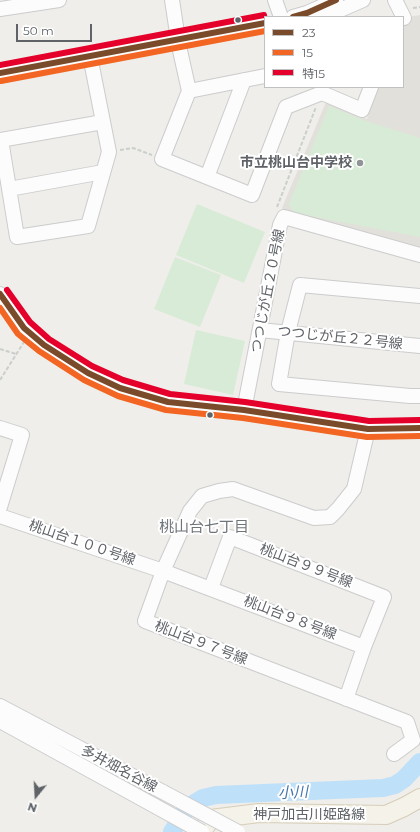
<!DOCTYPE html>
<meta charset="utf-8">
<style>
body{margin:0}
#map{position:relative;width:420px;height:832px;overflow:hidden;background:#efeeea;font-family:Montserrat,"Noto Sans JP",sans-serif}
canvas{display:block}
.legend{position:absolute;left:264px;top:16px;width:140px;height:72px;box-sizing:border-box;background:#fff;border:1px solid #bfc1c3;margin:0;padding:5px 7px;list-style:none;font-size:12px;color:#5f6368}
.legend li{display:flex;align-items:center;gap:8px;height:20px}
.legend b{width:20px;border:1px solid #bfc1c3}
.north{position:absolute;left:16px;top:776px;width:40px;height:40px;-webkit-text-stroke:3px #fff;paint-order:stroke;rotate:198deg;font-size:11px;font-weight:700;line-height:16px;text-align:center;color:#5f6368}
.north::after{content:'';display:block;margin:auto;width:14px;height:18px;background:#5f6368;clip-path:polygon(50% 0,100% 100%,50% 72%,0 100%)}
.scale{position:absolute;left:16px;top:24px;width:76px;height:18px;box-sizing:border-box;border:2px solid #5f6368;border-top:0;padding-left:5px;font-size:12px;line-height:14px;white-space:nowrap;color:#5f6368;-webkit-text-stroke:3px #fff;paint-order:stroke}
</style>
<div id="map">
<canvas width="420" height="832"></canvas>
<ul class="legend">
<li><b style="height:5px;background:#7a4b2a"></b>23</li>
<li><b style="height:5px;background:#f26522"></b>15</li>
<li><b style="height:5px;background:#e4002b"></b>特15</li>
</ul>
<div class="north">N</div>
<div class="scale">50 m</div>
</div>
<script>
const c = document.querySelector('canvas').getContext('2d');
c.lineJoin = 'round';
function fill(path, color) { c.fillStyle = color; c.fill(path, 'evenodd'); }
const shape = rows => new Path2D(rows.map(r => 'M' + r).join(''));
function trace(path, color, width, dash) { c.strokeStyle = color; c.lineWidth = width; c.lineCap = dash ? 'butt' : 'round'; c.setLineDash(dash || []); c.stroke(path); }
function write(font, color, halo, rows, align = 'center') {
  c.font = font + ' Montserrat,"Noto Sans JP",sans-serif'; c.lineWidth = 4; c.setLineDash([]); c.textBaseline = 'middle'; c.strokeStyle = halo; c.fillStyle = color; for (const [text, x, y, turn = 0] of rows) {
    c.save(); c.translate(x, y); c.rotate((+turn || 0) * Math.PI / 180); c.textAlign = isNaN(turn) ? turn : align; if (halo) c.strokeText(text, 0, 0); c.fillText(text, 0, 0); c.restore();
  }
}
fill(shape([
 [420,15,420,249,286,215,282,208,326,102,367,119,377,87,403,87,403,18]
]), '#e2e0da');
fill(shape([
 [329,106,366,121,420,138,420,237,294,213,289,204],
 [197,204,265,232,244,283,176,255],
 [175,257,221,275,200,327,154,309],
 [196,330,245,341,233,395,184,384]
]), '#d8ebd6');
trace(shape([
 [172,832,185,811,193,804,203,798,216,795,383,788,395,785,404,779,420,762]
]), '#bfe0f9', 18);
const minor = shape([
 [172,0,179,46,189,91,162,159,252,195,286,107,322,93,362,110,371,87],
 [275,0,281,17],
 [395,0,404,18],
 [0,9,59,0],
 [293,17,307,13,336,0],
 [324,17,363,0],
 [0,73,265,23],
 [189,91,265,76],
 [0,140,103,122],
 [1,140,17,237,88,226,109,152,90,56],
 [207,177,244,80],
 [9,189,103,172],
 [0,294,16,318,24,328,44,345,88,373,120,388,168,402,244,410,368,429,420,428],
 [420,296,300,285,288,332,279,384,410,396,420,396],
 [260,330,420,346],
 [244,410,280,225,284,217,420,255],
 [0,428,22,435,0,507],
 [368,429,354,489,338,509,330,517,314,518,233,489,219,491,202,496,190,511,163,571,145,621,407,722,413,740,394,754],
 [0,516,163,571,364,647,346,699],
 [211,588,230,537,384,597,364,647],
 [0,706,163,792],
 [0,721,155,806]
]);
const major = shape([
 [201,832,211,819,259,813,386,815,404,807,420,798]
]);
trace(minor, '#cbcccc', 16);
trace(major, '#d7ceb8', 20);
trace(shape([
 [413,8,420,7],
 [120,150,133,148,152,155],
 [277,207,316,107],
 [0,349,16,354],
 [0,380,24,342]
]), '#cacfcc', 2, [4, 2]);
trace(minor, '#fdfcfc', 14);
trace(major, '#f4f2e9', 18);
const minorBridge = shape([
 [163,792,238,832],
 [155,806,202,832]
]);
trace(minorBridge, '#cbcccc', 16, []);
trace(minorBridge, '#fdfcfc', 14);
trace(shape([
 [293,17,307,13,336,0],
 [0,73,265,23],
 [0,294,24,328,44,345,88,373,120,388,168,402,244,410,368,429,420,428]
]), '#7a4b2a', 6);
trace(shape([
 [1,81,265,31],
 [0,308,18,334,39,351,84,380,118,396,166,410,243,418,367,437,420,436]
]), '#f26522', 6);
trace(shape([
 [0,65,264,15],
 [7,290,30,322,49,339,92,366,123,380,170,394,245,402,369,421,420,420]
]), '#e4002b', 6);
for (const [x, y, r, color] of [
 [238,20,3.5,"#5f6368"],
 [360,163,4,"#919496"],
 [210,415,3.5,"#5f6368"]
]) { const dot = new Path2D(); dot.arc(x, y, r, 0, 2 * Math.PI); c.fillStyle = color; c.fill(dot); trace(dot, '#fff', 1.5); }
write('bold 14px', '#5f6368', '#fff', [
 ["市立桃山台中学校",352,163]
], 'right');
write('14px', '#5f6368', '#fff', [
 ["つつじが丘２０号線",268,291,-79],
 ["つつじが丘２２号線",340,338,6],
 ["桃山台１００号線",82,543,19],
 ["桃山台９９号線",306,566,21],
 ["桃山台９８号線",290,618,21],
 ["桃山台９７号線",201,643,21],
 ["多井畑名谷線",119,769,28],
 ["神戸加古川姫路線",309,815]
]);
write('15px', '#70757a', '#fff', [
 ["桃山台七丁目",204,528]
]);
write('italic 15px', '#4174aa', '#fff', [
 ["小川",293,793,-3]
]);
</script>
